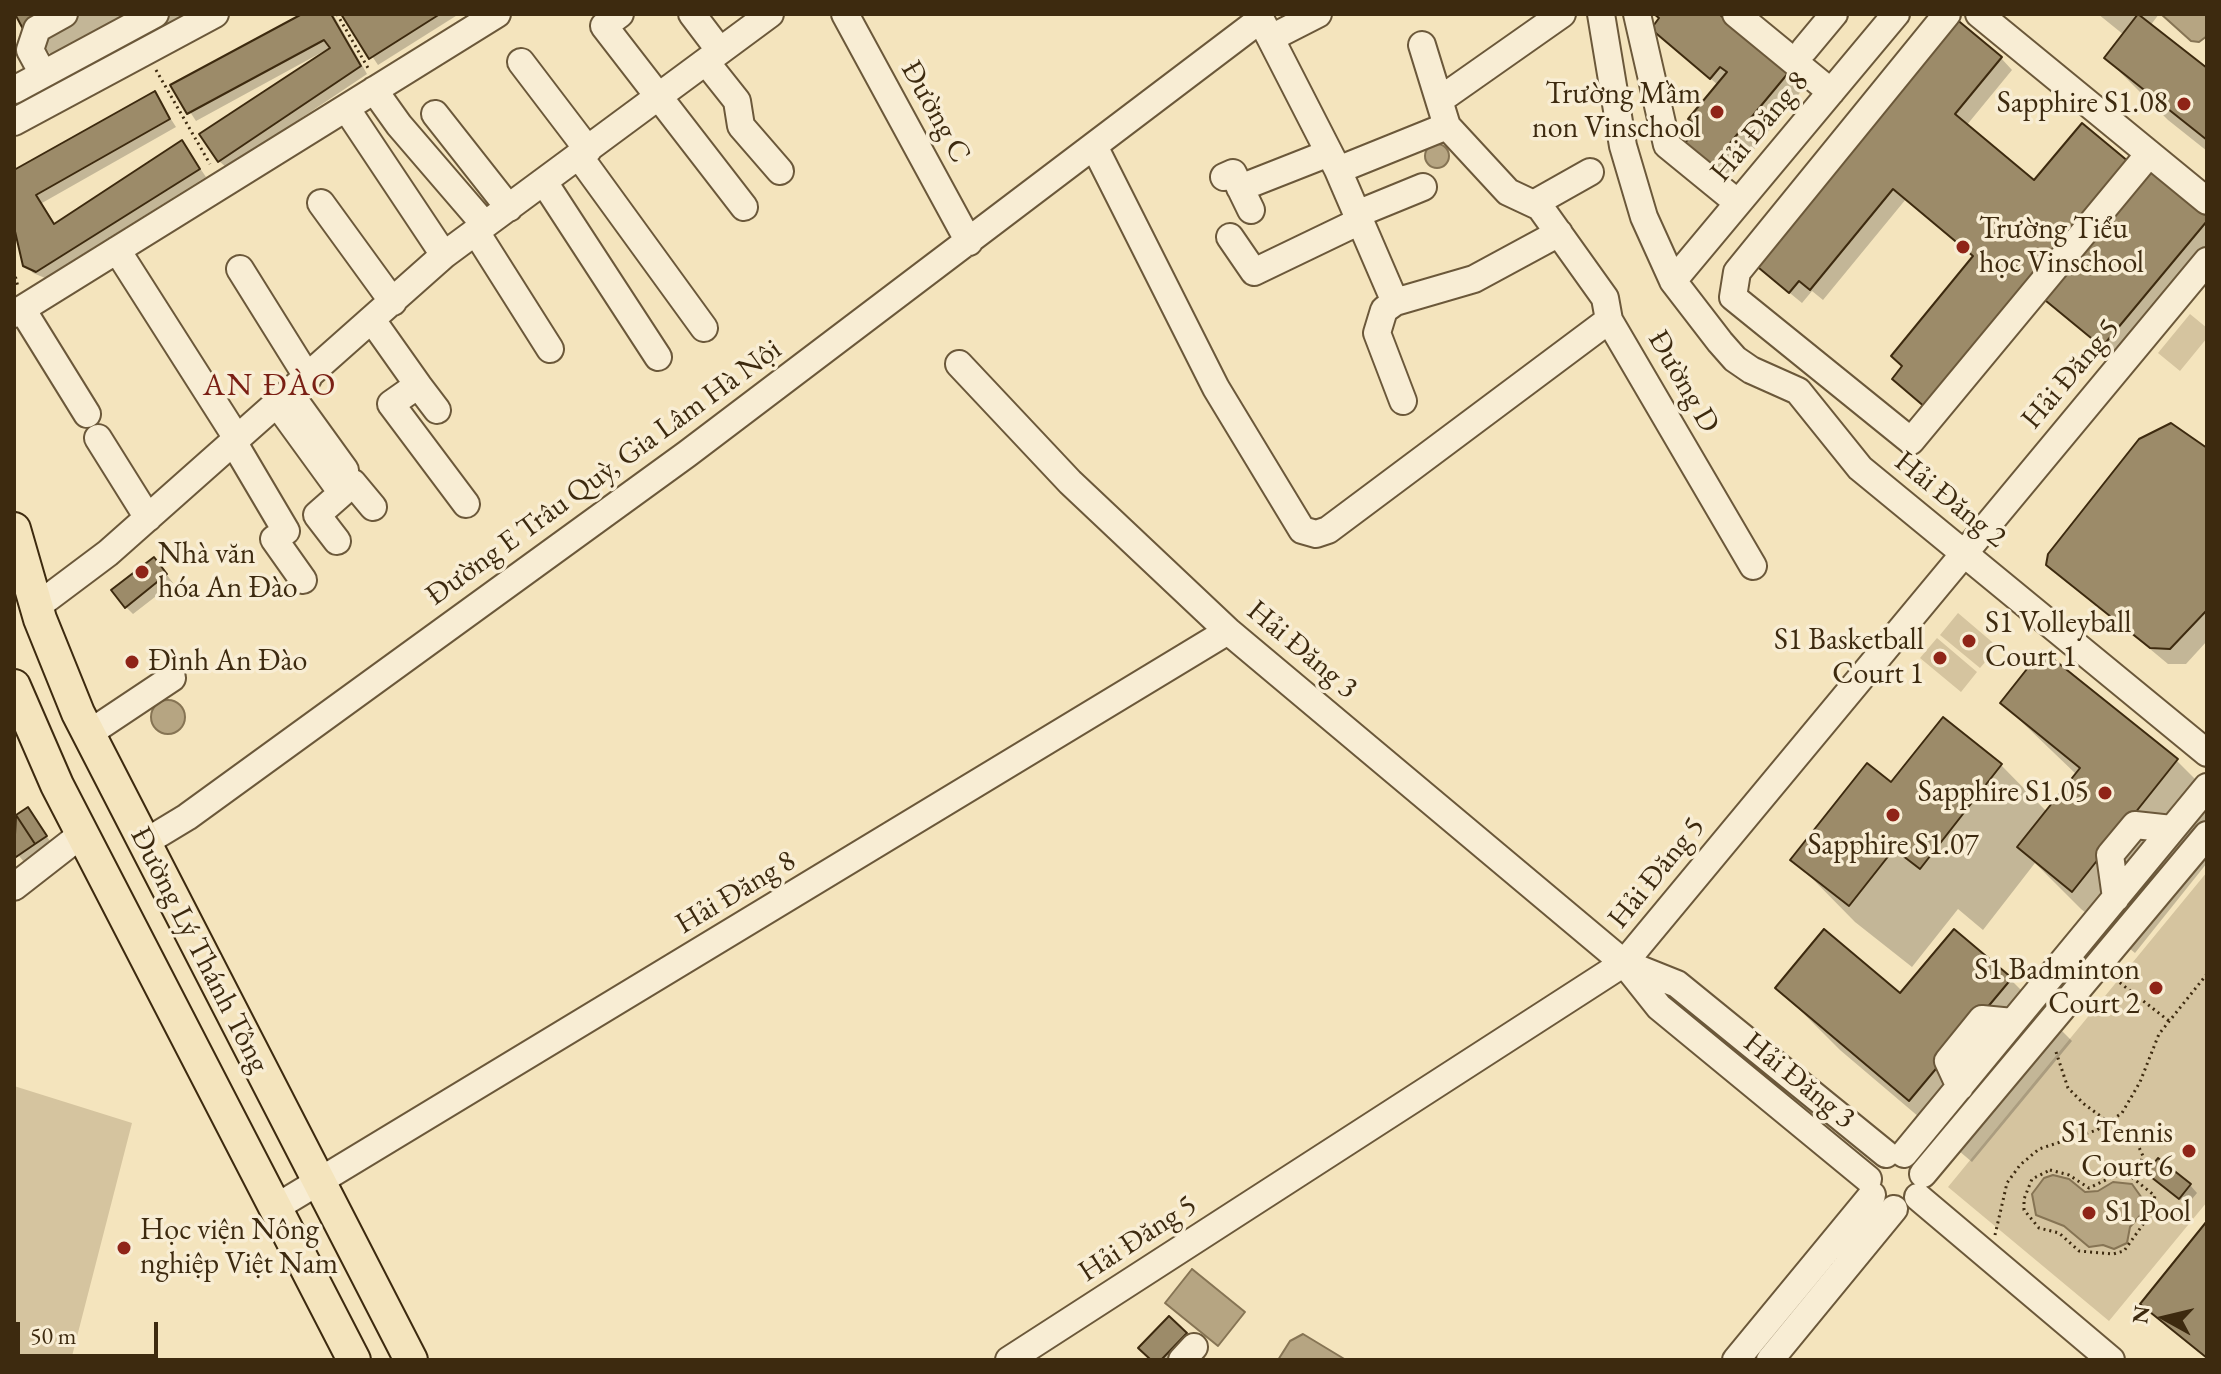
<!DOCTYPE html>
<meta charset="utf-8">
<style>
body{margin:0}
#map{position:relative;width:2221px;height:1374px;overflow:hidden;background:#f4e4bd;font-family:"EB Garamond",serif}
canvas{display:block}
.frame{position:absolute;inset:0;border:16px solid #3d2a0f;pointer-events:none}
.north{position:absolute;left:2125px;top:1278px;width:80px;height:80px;-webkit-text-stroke:6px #f8edd4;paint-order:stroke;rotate:278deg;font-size:22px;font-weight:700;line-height:32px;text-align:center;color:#3d2a0f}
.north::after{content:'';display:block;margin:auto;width:28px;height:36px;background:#3d2a0f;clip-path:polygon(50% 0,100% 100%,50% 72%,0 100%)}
.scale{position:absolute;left:16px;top:1322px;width:142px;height:36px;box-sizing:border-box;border:4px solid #3d2a0f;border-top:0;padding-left:10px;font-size:24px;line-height:28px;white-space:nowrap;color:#3d2a0f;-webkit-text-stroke:6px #f8edd4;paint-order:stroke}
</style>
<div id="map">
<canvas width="2221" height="1374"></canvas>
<div class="frame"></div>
<div class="north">N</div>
<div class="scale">50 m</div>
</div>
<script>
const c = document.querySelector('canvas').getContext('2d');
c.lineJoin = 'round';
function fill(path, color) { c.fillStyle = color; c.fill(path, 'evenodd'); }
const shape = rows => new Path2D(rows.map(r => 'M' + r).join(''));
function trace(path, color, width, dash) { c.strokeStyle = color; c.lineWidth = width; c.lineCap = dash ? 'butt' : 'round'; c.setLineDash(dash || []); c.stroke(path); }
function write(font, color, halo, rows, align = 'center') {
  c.font = font + ' "EB Garamond",serif'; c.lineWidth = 7; c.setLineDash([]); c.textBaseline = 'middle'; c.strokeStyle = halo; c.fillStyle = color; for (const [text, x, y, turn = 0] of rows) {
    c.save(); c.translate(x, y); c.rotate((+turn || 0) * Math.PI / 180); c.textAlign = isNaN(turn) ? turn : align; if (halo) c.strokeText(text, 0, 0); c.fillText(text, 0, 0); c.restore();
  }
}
fill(shape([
 [2190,314,2207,328,2207,338,2180,371,2158,353],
 [1958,613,1998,647,1980,668,1940,635],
 [1937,638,1977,672,1961,692,1920,658],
 [2207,872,2207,1202,2109,1321,1948,1187],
 [14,1086,132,1123,71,1360,14,1360]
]), '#d5c49f');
const water = shape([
 [2161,14,2207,14,2207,36,2199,42,2191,41,2161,14],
 '1425 156a12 12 0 1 1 24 0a12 12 0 1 1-24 0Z',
 '151 717a17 17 0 1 1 34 0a17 17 0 1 1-34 0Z',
 [2053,1175,2069,1179,2085,1192,2098,1191,2113,1182,2132,1184,2144,1201,2144,1211,2130,1227,2127,1243,2114,1249,2103,1245,2089,1247,2064,1226,2036,1215,2032,1194,2044,1178,2053,1175],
 [1192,1269,1245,1312,1218,1346,1165,1303,1192,1269],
 [1303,1334,1346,1360,1278,1360,1290,1341,1303,1334]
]);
fill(water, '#b6a582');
trace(water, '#867454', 2);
fill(shape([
 [17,14,209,14,86,90,24,27],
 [306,14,333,14,367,74,227,168,219,161,328,52,326,50,196,121,173,86],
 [344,14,459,14,378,65],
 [1655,14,1716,14,1803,89,1728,181,1702,159,1700,128,1718,85,1653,29,1661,20],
 [2098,14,2159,14,2150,26,2207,70,2207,151,2168,120,2106,58,2124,35],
 [2001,58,2012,70,1966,126,2035,183,2127,163,2207,210,2207,256,2119,361,2041,294,1975,257,1906,199,1823,300,1812,291,1802,303,1768,275],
 [155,94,176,127,42,203,56,226,182,142,206,177,45,278,33,273,25,264,14,218,14,172],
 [2171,425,2207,451,2207,641,2186,664,2168,664,2048,564,2140,441],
 [161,567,173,583,133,614,126,607],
 [2042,653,2177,761,2207,791,2207,863,2135,953,2081,909,2035,863,1983,930,1958,909,1912,967,1855,922,1793,859,1891,785,1943,720,2001,765,2047,812,2077,775,2002,703],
 [27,810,53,845,25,863,14,850,14,819],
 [2010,979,2072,1041,1972,1162,1840,1050,1778,988,1901,996],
 [2156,1180,2190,1185,2197,1193,2187,1205],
 [1169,1319,1193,1342,1175,1360,1153,1360]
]), '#0003');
const building = shape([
 [15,14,49,14,23,29,15,14],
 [302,14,331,14,361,66,218,162,199,134,330,48,324,40,187,114,170,85,302,14],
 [341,14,440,14,369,59,341,14],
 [1654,14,1719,14,1789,72,1711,166,1684,144,1698,127,1688,119,1727,72,1720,67,1710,79,1651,29,1659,18,1654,14],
 [2138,14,2207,68,2207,140,2104,58,2138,14],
 [1955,18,2002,57,1955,114,2034,180,2082,123,2129,162,1926,408,1892,379,1902,366,1891,356,1973,256,1893,189,1810,290,1799,281,1789,293,1753,263,1955,18],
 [155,91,170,119,36,195,54,224,182,140,200,169,36,272,23,266,14,227,14,170,155,91],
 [2151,162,2207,207,2207,221,2102,347,2040,296,2151,162],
 [2171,423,2207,448,2207,610,2170,649,2150,648,2046,565,2048,554,2139,439,2171,423],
 [154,557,167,574,125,608,111,590,154,557],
 [2042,650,2178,759,2072,892,2017,847,2080,768,2000,703,2042,650],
 [1943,717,2002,764,1920,869,1894,849,1849,906,1790,860,1867,763,1891,782,1943,717],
 [28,807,47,836,35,844,16,815,28,807],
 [16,815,35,844,16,857,14,854,16,815],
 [1824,929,1900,993,1954,929,2012,978,1909,1101,1775,988,1824,929],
 [2158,1158,2191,1184,2179,1199,2146,1173,2158,1158],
 [2207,1221,2207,1358,2140,1304,2207,1221],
 [1169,1316,1187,1333,1161,1360,1151,1360,1138,1348,1169,1316]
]);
fill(building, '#9c8b69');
trace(building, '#3d2a0f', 2);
const minor = shape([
 [620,14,604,26,744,207],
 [692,14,720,51],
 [845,14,969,242],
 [1258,14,1338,170,1395,302],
 [1601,14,1623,146,1644,217,1673,281,1720,342,1735,359,1751,370,1798,391,1860,468,2207,753],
 [1637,14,1667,145,1738,203],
 [1736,14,1831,92],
 [1947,14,1737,272,1733,297,1911,441,2149,154],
 [1979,14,2207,201],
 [1271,38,1318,14],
 [1422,45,1447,126,1508,192,1540,207,1605,298,1609,320,1753,566],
 [1804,50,1834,14],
 [521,62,588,150],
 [706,62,737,101,741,126,780,171],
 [43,74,30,50,37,29,64,14],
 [14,90,155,14],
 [374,90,399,125,485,225],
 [1441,99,1562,14],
 [346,108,444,255],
 [435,114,509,208],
 [14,122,215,14],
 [1094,146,1216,388,1302,530,1316,534,1328,530,1609,320],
 [579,156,704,328],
 [1338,170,1447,126],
 [1224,177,1233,173,1251,210],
 [544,182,658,357],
 [1240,188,1329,153],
 [321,203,393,302],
 [1535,203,1590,172],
 [1357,214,1423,187],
 [476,232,550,349],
 [1230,237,1254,272,1360,221],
 [117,250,238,440],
 [240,269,308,378],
 [1673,281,1896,14],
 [22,309,87,414],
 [14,314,497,14],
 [372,320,418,385,391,404,466,504],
 [959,364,1070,482,1228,631,1624,963,1659,1007,1868,1179],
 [418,385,437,410],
 [293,398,345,470],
 [1403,401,1377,333,1384,310,1395,302,1474,279,1559,233],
 [278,405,342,493,353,483,373,507],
 [98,438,148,518],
 [234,443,286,531,274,539,303,580],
 [337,541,317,515,342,493],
 [36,607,108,553,444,255,770,14],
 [88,734,172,678],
 [144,843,187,817,687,454,1261,19],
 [14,887,82,834],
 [2116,898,2110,855,2135,825,2172,829],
 [1627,964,1677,984,1886,1154],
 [1960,1087,1948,1061,1982,1019,2013,1022],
 [1904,1154,2207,787],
 [1923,1174,2207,835],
 [1918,1197,2111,1360],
 [275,1208,1228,631],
 [1009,1360,1624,963,2207,261],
 [1182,1360,1194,1347],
 [1736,1360,1872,1195],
 [1770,1360,1894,1209]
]);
const major = shape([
 [14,529,40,619,78,713,411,1360],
 [14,686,57,785,354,1360]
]);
trace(minor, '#6b583a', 30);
trace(major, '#3d2a0f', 36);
trace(shape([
 [337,14,368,68],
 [156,70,210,164],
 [14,271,18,287],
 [2115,979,2169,1021],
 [2056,1052,2068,1088,2084,1104,2137,1143,2143,1156,2135,1178],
 [2050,1170,2069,1175,2089,1188,2114,1176,2129,1175,2155,1196,2149,1216,2124,1251,2113,1254,2079,1251,2059,1233,2039,1228,2024,1210,2024,1199,2032,1179,2050,1170],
 [1995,1235,2007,1183,2020,1165,2039,1149,2097,1130,2122,1113,2140,1082,2159,1034,2207,974]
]), '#3d2a0f', 3, [2, 4]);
trace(minor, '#f8edd4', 26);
trace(major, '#f4e4bd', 32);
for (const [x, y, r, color] of [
 [2184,104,8,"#8f2418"],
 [1717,112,8,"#8f2418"],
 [1963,247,8,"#8f2418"],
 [142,572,8,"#8f2418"],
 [1969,641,8,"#8f2418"],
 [1940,658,8,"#8f2418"],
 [132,662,8,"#8f2418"],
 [2105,793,8,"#8f2418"],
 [1893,815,8,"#8f2418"],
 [2156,988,8,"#8f2418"],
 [2189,1151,8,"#8f2418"],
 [2089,1213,8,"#8f2418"],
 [124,1248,8,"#8f2418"]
]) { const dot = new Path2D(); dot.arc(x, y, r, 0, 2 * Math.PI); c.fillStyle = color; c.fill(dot); trace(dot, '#f8edd4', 3); }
write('30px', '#3d2a0f', '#f8edd4', [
 ["Trường Mầm",1701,95],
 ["non Vinschool",1701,129],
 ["Sapphire S1.08",2168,104],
 ["Trường Tiểu",1979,230,"left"],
 ["học Vinschool",1979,264,"left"],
 ["Nhà văn",158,555,"left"],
 ["hóa An Đào",158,589,"left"],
 ["S1 Volleyball",1985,624,"left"],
 ["Court 1",1985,658,"left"],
 ["S1 Basketball",1924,641],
 ["Court 1",1924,675],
 ["Đình An Đào",148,662,"left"],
 ["Sapphire S1.05",2089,793],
 ["Sapphire S1.07",1893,846,"center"],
 ["S1 Badminton",2140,971],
 ["Court 2",2140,1005],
 ["S1 Tennis",2173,1134],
 ["Court 6",2173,1168],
 ["S1 Pool",2105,1213,"left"],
 ["Học viện Nông",140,1231,"left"],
 ["nghiệp Việt Nam",140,1265,"left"]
], 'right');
write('30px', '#3d2a0f', '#f8edd4', [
 ["Đường C",935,112,61],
 ["Hải Đăng 8",1760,127,-50],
 ["Hải Đăng 5",2071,374,-50],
 ["Đường D",1683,382,60],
 ["Đường E Trâu Quỳ, Gia Lâm Hà Nội",604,473,-36],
 ["Hải Đăng 2",1950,500,39],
 ["Hải Đăng 3",1302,650,40],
 ["Hải Đăng 5",1657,873,-51],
 ["Hải Đăng 8",736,893,-31],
 ["Đường Lý Thánh Tông",199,950,63],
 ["Hải Đăng 3",1799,1081,39],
 ["Hải Đăng 5",1138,1239,-33]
]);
c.letterSpacing = '2px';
write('32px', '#7a1f14', '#f8edd4', [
 ["AN ĐÀO",270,386]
]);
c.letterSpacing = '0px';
</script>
